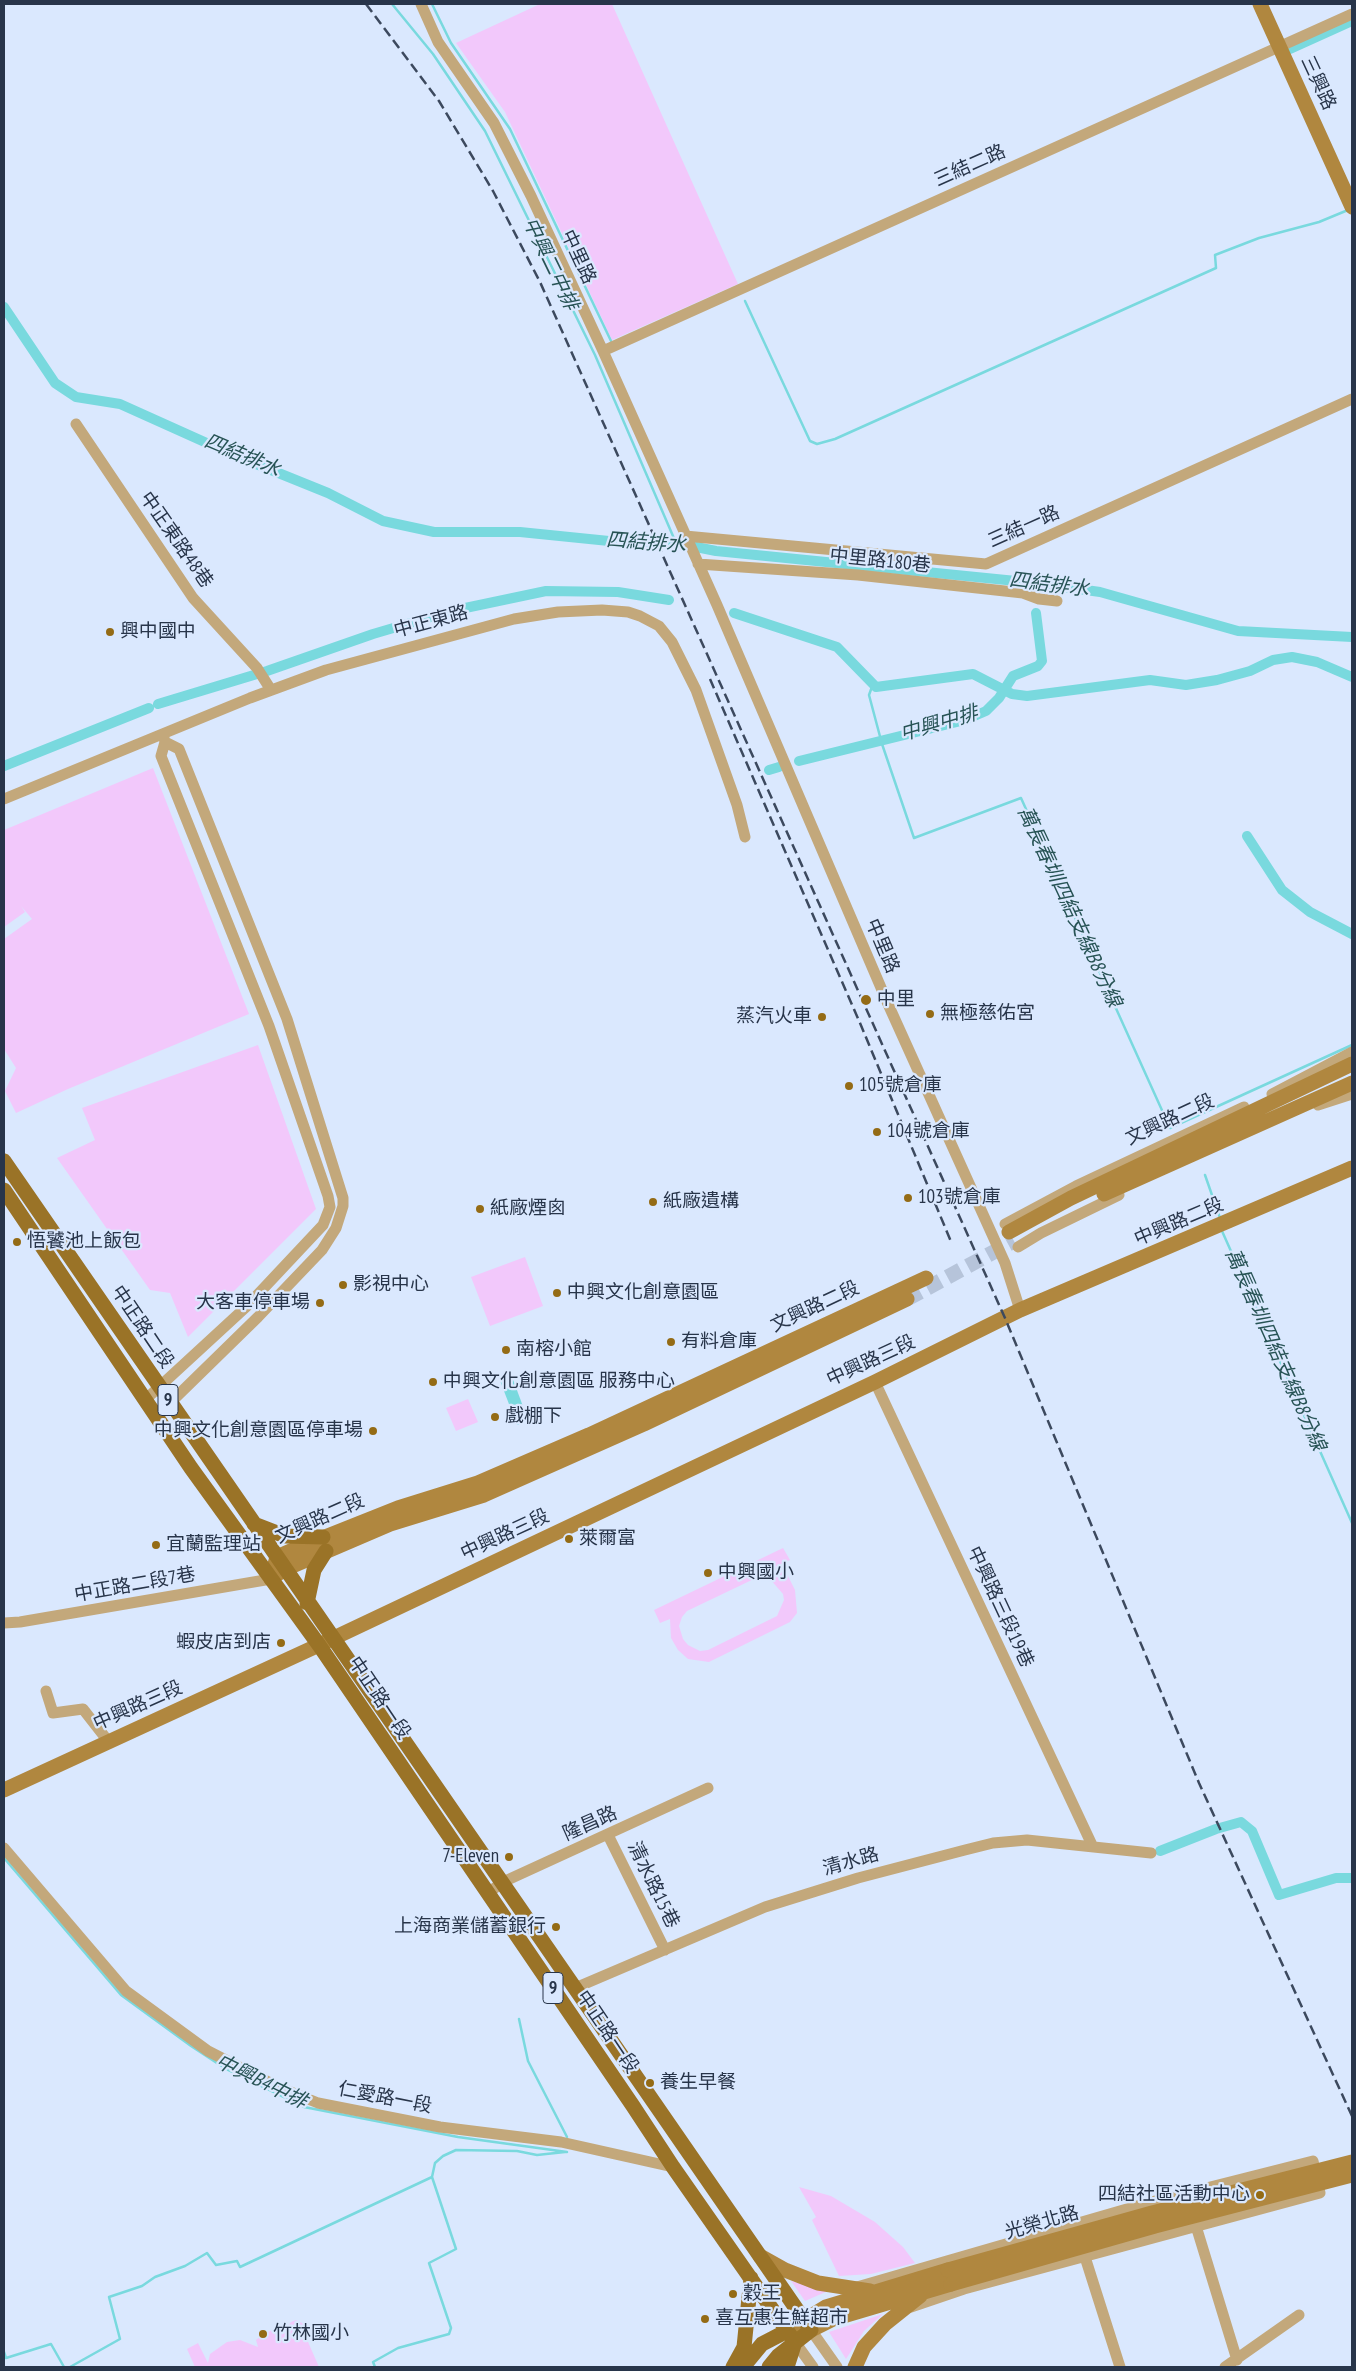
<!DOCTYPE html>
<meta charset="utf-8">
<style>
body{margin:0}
#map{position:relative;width:1356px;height:2371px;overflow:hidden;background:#dae8fe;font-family:"PT Sans Narrow",sans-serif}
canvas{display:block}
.frame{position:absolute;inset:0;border:5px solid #28354a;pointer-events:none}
</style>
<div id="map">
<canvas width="1356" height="2371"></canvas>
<div class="frame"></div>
</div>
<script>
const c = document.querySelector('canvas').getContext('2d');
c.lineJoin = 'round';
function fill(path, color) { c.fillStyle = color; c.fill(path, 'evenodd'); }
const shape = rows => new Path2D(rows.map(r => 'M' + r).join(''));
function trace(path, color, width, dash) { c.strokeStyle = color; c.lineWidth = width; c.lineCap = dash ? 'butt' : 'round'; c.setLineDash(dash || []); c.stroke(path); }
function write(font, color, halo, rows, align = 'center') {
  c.font = font + ' "PT Sans Narrow","Noto Sans TC",sans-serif'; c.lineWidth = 4.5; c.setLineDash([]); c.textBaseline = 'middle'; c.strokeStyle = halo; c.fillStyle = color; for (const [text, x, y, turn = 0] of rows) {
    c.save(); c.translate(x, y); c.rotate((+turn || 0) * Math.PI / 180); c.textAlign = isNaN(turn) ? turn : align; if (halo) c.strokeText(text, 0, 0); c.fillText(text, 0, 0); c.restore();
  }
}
fill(shape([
 [540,4,612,4,738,284,612,340,505,112,456,43],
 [153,768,249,1014,68,1089,16,1113,5,1091,16,1068,4,1049,4,939,32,919,21,906,25,912,4,927,4,830],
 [258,1045,316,1209,188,1337,170,1293,150,1290,57,1158,95,1140,82,1108],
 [525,1257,543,1306,490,1326,471,1277],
 [468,1399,478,1422,456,1431,446,1408],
 [783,1548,790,1560,775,1567,788,1576,795,1590,797,1613,790,1622,709,1662,688,1659,678,1650,671,1638,670,1619,660,1623,654,1610],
 [756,1578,770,1579,783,1594,784,1600,777,1616,708,1650,700,1651,688,1645,683,1639,679,1626,682,1617,687,1611],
 [799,2187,831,2196,875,2222,903,2247,915,2263,871,2274,839,2276,812,2220,816,2217],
 [791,2281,814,2287,828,2291,805,2301],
 [883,2314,864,2331,846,2359,829,2332],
 [296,2320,304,2324,305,2335,319,2367,195,2367,187,2349,198,2343,208,2363,210,2354,227,2342,240,2340,258,2347,256,2340,263,2334,275,2329,287,2327,291,2322]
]), '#f2c8fb');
fill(shape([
 [511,1374,528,1420,517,1425,499,1378]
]), '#79d9de');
trace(shape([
 [392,4,433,54,485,131,595,355,676,543],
 [432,4,451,43,510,129,611,341],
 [745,301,810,441,817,444,835,439,1216,268,1215,255,1259,238,1319,222,1348,210],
 [873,684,869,695,882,744,914,838,1021,798,1170,1128,1352,1045],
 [1205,1175,1220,1218],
 [1222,1231,1352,1523],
 [4,1858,121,1995,191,2046,226,2069,304,2107,458,2137,567,2152],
 [519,2019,528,2061,567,2137],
 [4,2352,6,2358,51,2344,64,2367],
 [70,2367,120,2339,109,2297,142,2286,155,2277,185,2266,207,2253,216,2265,237,2261,240,2267,432,2177],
 [375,2367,373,2362,398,2348,449,2334,451,2328,429,2263,456,2249,432,2177,435,2163,443,2156,456,2150,517,2151,537,2155,565,2152]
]), '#79d9de', 2.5);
trace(shape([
 [1290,49,1352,21],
 [4,307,55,383,76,397,120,404,229,453,328,493,383,521,434,532,520,532,609,541,676,543,716,551,1036,583,1100,592,1238,631,1352,637],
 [734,613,837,647,876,687,973,674,1012,694,1027,696,1150,680,1186,685,1217,680,1250,671,1273,660,1292,657,1317,662,1352,677],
 [158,704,267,671,373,634,451,611,546,591,618,592,669,600],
 [799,761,965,720,986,711,999,698,1013,676,1038,666,1042,661,1036,613],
 [4,766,149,708],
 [769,770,779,767],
 [1247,836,1282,890,1310,912,1352,934],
 [1160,1851,1216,1829,1241,1822,1252,1831,1279,1895,1336,1878,1352,1878]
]), '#79d9de', 10);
trace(shape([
 [907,1299,1014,1241]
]), '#b6c4da', 15, [15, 8]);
trace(shape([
 [421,4,438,42,494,123,531,196,603,351,717,605,888,1004,1005,1263,1020,1310],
 [603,351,1352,14],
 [76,424,193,598,257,668,271,690],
 [685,536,986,564,1352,399],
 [698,564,858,575,1023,593,1039,599,1057,601],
 [4,799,250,698,326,670,514,619,558,612,602,610,628,612,640,616,659,626,672,642,696,690,737,805,745,837],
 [1272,1094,1352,1052],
 [1318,1105,1352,1094],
 [1005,1224,1076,1186,1244,1107],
 [1018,1247,1041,1233,1119,1195],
 [875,1382,1093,1847],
 [145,1400,246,1307,323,1225,330,1207,328,1196,269,1026,161,756,165,742,163,734],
 [156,1415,170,1403,258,1317,322,1250,336,1228,343,1206,343,1198,287,1019,179,749,165,742],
 [4,1623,20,1622,271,1579],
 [46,1691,53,1713,83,1709,108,1741],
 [608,1835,665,1950],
 [4,1848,126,1991,208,2051,276,2086,318,2103,440,2127,561,2142,673,2167],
 [488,1893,503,1882,708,1788],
 [575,1988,765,1907,858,1878,965,1850,993,1843,1027,1840,1151,1853],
 [1196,2226,1237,2360],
 [1085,2257,1120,2367],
 [857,2287,1151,2202,1313,2161,1320,2193,964,2289,911,2307],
 [811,2330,837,2367],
 [795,2342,813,2367],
 [1225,2367,1299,2315]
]), '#c3a87b', 11);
trace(shape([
 [1260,4,1352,207],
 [1104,1194,1352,1083],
 [1009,1232,1071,1198,1352,1064],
 [276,1575,285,1569,390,1524,484,1495,644,1424,907,1299],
 [271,1579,277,1557,300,1547,398,1508,478,1483,589,1435,926,1278],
 [4,1790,319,1645,875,1382,1020,1310,1352,1168],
 [760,2256,785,2270,818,2283,870,2291],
 [811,2330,833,2319,951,2284],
 [787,2331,826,2307,948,2270],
 [855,2367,864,2347,885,2324,920,2296]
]), '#b0873f', 15);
trace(shape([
 [4,1161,811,2330,778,2356,769,2367],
 [4,1190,191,1468,319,1645,633,2106,673,2167,795,2342],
 [254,1524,285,1536,323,1537],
 [307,1603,314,1570,326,1551],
 [733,2367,744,2347,751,2278],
 [743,2367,762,2344,787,2331],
 [787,2367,795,2342]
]), '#9a7327', 15);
trace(shape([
 [366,4,439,101,493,191,540,282,1005,1318,1199,1783,1352,2116],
 [710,679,860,1023,952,1244]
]), '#3c495e', 2.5, [10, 5]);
trace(shape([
 [948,2270,1152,2213,1352,2162],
 [951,2284,1155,2226,1352,2175]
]), '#b0873f', 15);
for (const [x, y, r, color] of [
 [110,632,5,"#946b15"],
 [866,1000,6,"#946b15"],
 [930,1014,5,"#946b15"],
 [822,1017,5,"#946b15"],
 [849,1086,5,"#946b15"],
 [877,1132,5,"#946b15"],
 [908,1198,5,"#946b15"],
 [653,1202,5,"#946b15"],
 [480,1209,5,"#946b15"],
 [17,1242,5,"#946b15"],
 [343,1285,5,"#946b15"],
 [557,1293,5,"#946b15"],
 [320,1303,5,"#946b15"],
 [671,1342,5,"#946b15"],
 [506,1350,5,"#946b15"],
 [433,1382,5,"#946b15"],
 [495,1417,5,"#946b15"],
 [373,1431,5,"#946b15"],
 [569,1539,5,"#946b15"],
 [156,1545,5,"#946b15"],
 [708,1573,5,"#946b15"],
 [281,1643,5,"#946b15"],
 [509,1857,5,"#946b15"],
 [556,1927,5,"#946b15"],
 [650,2083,5,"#946b15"],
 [1260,2195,5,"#946b15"],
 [733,2294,5,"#946b15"],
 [705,2319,5,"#946b15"],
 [263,2334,5,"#946b15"]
]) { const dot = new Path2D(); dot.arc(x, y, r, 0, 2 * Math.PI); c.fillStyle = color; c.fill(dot); trace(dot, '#dae8fe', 2); }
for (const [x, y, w] of [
 [168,1400,20],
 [553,1988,20]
]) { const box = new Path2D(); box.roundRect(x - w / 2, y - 15.5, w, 31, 4); c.fillStyle = '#dae8fe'; c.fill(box); trace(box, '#28354a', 1); }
write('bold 18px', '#28354a', null, [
 ["9",168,1400],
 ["9",553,1988]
]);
write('19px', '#28354a', '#dae8fe', [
 ["三興路",1318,83,65],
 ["三結二路",970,166,-24],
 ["中里路",578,257,65],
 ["三結一路",1024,527,-24],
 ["中正東路48巷",176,540,55],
 ["中里路180巷",880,561,6],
 ["中正東路",431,622,-15],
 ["中里路",882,946,67],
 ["文興路二段",1170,1120,-25],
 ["中興路二段",1179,1222,-23],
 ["文興路二段",815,1307,-25],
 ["中正路二段",142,1327,56],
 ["中興路三段",871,1361,-25],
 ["文興路二段",320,1519,-24],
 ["中興路三段",505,1535,-25],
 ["中正路二段7巷",135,1585,-10],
 ["中興路三段19巷",1000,1607,65],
 ["中正路一段",379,1698,56],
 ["中興路三段",138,1706,-24],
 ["隆昌路",590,1824,-24],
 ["清水路",851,1862,-16],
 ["清水路15巷",653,1885,64],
 ["中正路一段",607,2032,56],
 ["仁愛路一段",385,2098,11],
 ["光榮北路",1042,2223,-16]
]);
write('19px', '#28354a', '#dae8fe', [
 ["興中國中",120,632],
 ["中里",877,1000],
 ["無極慈佑宮",940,1014],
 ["蒸汽火車",812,1017,"right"],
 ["105號倉庫",859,1086],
 ["104號倉庫",887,1132],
 ["103號倉庫",918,1198],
 ["紙廠遺構",663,1202],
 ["紙廠煙囪",490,1209],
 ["悟饕池上飯包",27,1242],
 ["影視中心",353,1285],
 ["中興文化創意園區",567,1293],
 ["大客車停車場",310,1303,"right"],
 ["有料倉庫",681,1342],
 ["南榕小館",516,1350],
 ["中興文化創意園區 服務中心",443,1382],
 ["戲棚下",505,1417],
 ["中興文化創意園區停車場",363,1431,"right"],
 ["萊爾富",579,1539],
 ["宜蘭監理站",166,1545],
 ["中興國小",718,1573],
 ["蝦皮店到店",271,1643,"right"],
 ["7-Eleven",499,1857,"right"],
 ["上海商業儲蓄銀行",546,1927,"right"],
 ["養生早餐",660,2083],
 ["四結社區活動中心",1250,2195,"right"],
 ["穀王",743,2294],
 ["喜互惠生鮮超市",715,2319],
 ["竹林國小",273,2334]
], 'left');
write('italic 20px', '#275355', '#dae8fe', [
 ["中興二中排",550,264,64],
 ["四結排水",242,456,23],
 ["四結排水",646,543,4],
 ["四結排水",1049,585,7],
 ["中興中排",939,724,-16],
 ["萬長春圳四結支線B8分線",1069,907,65],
 ["萬長春圳四結支線B8分線",1275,1350,66],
 ["中興B4中排",261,2082,26]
]);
</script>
